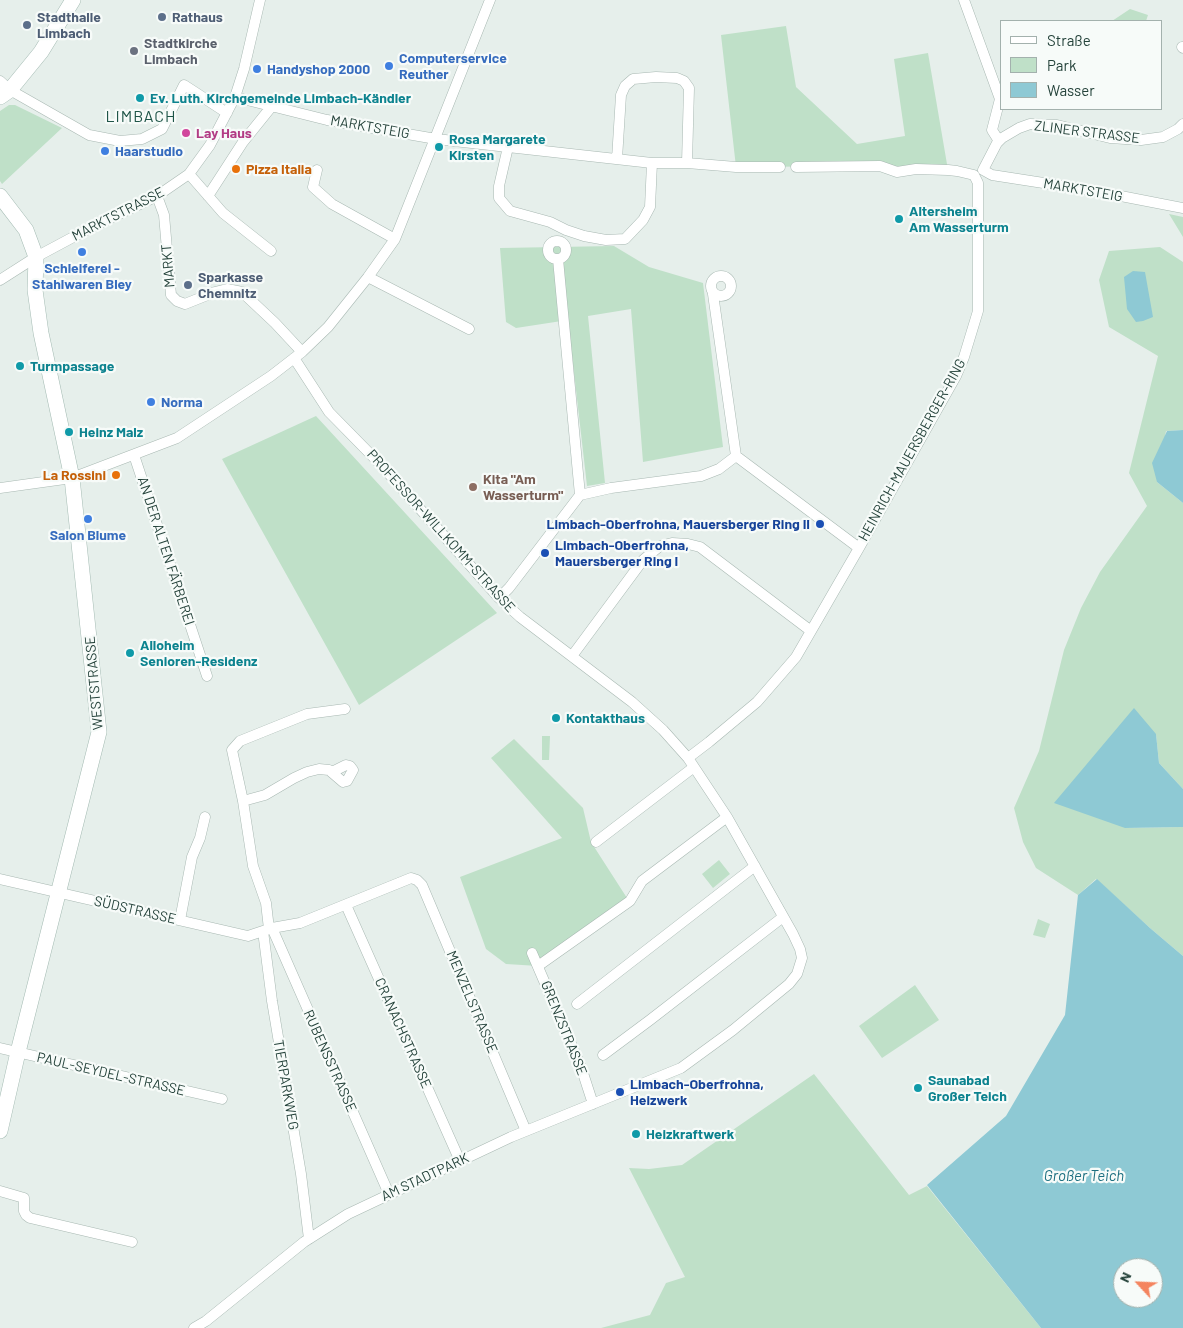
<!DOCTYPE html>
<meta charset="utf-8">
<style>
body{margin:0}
#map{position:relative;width:1183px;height:1328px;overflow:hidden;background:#e6efeb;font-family:Barlow,sans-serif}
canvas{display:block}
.legend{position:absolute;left:1000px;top:20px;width:162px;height:90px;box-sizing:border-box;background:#f7fbf9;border:1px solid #a3b1ad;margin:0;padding:6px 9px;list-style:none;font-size:15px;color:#24423a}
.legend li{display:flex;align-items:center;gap:10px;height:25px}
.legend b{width:25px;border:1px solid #a3b1ad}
.north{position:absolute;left:1113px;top:1258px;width:50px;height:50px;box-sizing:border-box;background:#f7fbf9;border:1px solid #a3b1ad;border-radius:50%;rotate:295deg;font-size:14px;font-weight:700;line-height:20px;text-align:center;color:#24423a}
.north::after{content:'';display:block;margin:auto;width:18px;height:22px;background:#f4845f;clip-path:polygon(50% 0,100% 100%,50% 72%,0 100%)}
</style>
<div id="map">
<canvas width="1183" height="1328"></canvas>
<ul class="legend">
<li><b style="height:6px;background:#fff"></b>Straße</li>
<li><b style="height:14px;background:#bfe0c8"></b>Park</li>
<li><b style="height:14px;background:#8ec9d4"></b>Wasser</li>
</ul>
<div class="north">N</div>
</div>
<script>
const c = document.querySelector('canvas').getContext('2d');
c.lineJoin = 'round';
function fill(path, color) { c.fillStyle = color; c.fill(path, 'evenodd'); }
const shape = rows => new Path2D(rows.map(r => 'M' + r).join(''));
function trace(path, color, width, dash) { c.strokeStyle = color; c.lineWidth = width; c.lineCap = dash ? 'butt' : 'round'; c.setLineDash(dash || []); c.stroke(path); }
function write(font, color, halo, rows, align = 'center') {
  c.font = font + ' Barlow,sans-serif'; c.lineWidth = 4.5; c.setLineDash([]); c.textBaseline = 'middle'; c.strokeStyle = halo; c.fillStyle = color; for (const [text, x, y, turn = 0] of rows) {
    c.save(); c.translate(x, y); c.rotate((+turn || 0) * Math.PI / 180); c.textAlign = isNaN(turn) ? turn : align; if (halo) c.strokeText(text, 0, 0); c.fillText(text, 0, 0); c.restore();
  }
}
fill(shape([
 [1130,9,1148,15,1146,21,1112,21],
 [786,26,796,87,857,144,905,136,894,59,928,53,948,170,880,166,736,167,721,35],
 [9,105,15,105,62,128,2,184,0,181,0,111],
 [1169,214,1183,217,1183,237],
 [614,246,649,267,703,283,723,447,643,462,631,309,588,316,605,483,587,486,568,320,516,328,506,322,500,248],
 [1160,247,1183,262,1183,430,1166,431,1157,482,1183,503,1183,789,1159,763,1156,734,1125,828,1183,827,1183,956,1150,928,1096,879,1078,895,1036,868,1023,842,1014,808,1039,751,1064,650,1081,608,1100,572,1147,506,1129,473,1158,356,1109,327,1099,280,1109,251],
 [316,416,497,613,359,705,222,459],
 [542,736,550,736,549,760,542,760],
 [514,739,583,808,591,842,627,898,538,966,506,964,486,949,460,877,562,838,491,758],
 [719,860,730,874,713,888,702,874],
 [1038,919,1050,924,1045,938,1033,935],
 [915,985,939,1020,882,1058,859,1026],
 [814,1074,909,1195,927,1186,1041,1328,601,1328,650,1315,666,1283,685,1277,629,1168,649,1169,682,1165]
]), '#bfe0c8');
fill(shape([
 [1133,271,1145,272,1153,317,1143,321,1136,322,1127,309,1124,277],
 [1183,430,1183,503,1157,482,1152,463,1167,431],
 [1134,708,1156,734,1159,763,1183,789,1183,827,1125,828,1054,803],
 [1097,879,1150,928,1183,956,1183,1328,1041,1328,927,1185,1006,1116,1065,1015,1078,895],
 [1123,1268,1153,1268,1153,1298,1123,1298]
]), '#8ec9d4');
const street = shape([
 [964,0,1000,99,992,130,999,141],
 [1182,47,1183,48],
 [0,81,10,90,89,135,120,141,142,139,162,129,184,85,227,113],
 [235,97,327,120,436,139,652,163,687,163,736,167,780,167],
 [1183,124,1178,129,1163,137,1141,140,1110,138,1057,125,1030,124,1019,128,1002,138,997,143,983,170,992,175,1095,191,1183,208],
 [508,147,499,186,499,198,510,211,550,222,566,230,584,236,606,240,625,239,643,220,650,207,652,163],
 [617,159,621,95,625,86,633,79,656,77,677,78,684,81,689,88,687,163],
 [317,170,313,187,332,204,395,239],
 [189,174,223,213,271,251],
 [157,196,164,215,171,295,177,301,185,304,215,292,227,289,242,292,275,323,302,352],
 [208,196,243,142,272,106],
 '548 250a9 9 0 1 1 18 0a9 9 0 1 1-18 0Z',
 [558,259,580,495],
 '711 286a10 10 0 1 1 20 0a10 10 0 1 1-20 0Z',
 [368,277,469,329],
 [0,280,36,257,92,227,157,196,189,174,210,145,235,97,244,69,260,0],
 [713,294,736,456,859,548],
 [134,455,207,676],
 [0,488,72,478,177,438,271,376,302,352,328,327,368,277,395,239,490,0],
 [499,598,509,588,580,495,611,488,701,476,719,469,736,456],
 [572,656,643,560,660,546,672,543,688,544,700,547,811,631],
 [688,758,709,742,757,702,796,657,859,548,956,376,964,357,978,311,978,183,974,175,957,171,948,170,916,169,897,172,880,166,796,167],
 [243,801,232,750,240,741,307,714,345,709],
 [596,842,694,767],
 [0,879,248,936,272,928,300,923,411,878,417,880,422,885,526,1131],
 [346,905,460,1161],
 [180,920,192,857,200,838,205,817],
 [272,928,389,1194],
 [269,929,266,903,253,866,243,801,265,795,294,778,307,772,319,769,329,770,343,782,347,781,353,770,350,766,346,765,332,772],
 [263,931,272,1001,301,1174,309,1239],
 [532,953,581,1067,593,1104],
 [538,966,630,901,642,881,727,817],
 [577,1004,755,866],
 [0,1048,222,1099],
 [603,1055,650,1020,783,917],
 [0,1191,24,1198,24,1211,26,1215,30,1218,132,1242],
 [194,1328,206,1321,304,1242,348,1214,511,1137,681,1068,733,1030,789,984,797,974,802,958,800,949,793,934,727,817,688,758,663,730,632,702,520,617,499,598,382,466,329,412,294,358]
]);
const secondary = shape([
 [0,97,10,90,41,52,73,0],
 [0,196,26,230,36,257,35,290,41,333,72,478,99,732,18,1052,0,1131]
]);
trace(street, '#a8b8b2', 11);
trace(secondary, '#a4bbb3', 16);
trace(street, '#fff', 10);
trace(secondary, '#fff', 15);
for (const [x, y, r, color] of [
 [162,17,5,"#5c6f8a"],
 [27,25,5,"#5c6f8a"],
 [134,51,5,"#6b7280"],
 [389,66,5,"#3f7fe0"],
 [257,69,5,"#3f7fe0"],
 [140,98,5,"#0f9aa8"],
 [186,133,5,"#d1479c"],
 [439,147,5,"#0f9aa8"],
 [105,151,5,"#3f7fe0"],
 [236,169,5,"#e8710a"],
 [899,219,5,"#0f9aa8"],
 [82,252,5,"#3f7fe0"],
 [188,285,5,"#5c6f8a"],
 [20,366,5,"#0f9aa8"],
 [151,402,5,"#3f7fe0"],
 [69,432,5,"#0f9aa8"],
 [116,475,5,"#e8710a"],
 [473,487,5,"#8d6e63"],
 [88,519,5,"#3f7fe0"],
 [820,524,5,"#1a4fb4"],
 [545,553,5,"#1a4fb4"],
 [130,653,5,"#0f9aa8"],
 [556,718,5,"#0f9aa8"],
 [918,1088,5,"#0f9aa8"],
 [620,1092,5,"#1a4fb4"],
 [636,1134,5,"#0f9aa8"]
]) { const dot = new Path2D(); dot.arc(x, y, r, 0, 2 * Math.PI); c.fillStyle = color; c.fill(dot); trace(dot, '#f7fbf9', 2); }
write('bold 14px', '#4e5e75', '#f7fbf9', [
 ["Stadthalle",37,17],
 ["Limbach",37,33],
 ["Rathaus",172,17],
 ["Sparkasse",198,277],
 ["Chemnitz",198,293]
], 'left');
write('bold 14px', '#5b616d', '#f7fbf9', [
 ["Stadtkirche",144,43],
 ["Limbach",144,59]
], 'left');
write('bold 14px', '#366cbe', '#f7fbf9', [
 ["Computerservice",399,58],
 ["Reuther",399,74],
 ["Handyshop 2000",267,69],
 ["Haarstudio",115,151],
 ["Schleiferei -",82,268,"center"],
 ["Stahlwaren Bley",82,284,"center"],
 ["Norma",161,402],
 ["Salon Blume",88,535,"center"]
], 'left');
write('bold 14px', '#0d838f', '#f7fbf9', [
 ["Ev. Luth. Kirchgemeinde Limbach-Kändler",150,98],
 ["Rosa Margarete",449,139],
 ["Kirsten",449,155],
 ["Altersheim",909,211],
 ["Am Wasserturm",909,227],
 ["Turmpassage",30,366],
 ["Heinz Malz",79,432],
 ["Alloheim",140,645],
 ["Senioren-Residenz",140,661],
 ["Kontakthaus",566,718],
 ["Saunabad",928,1080],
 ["Großer Teich",928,1096],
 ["Heizkraftwerk",646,1134]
], 'left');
write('14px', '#24423a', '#f7fbf9', [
 ["MARKTSTEIG",370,127,10],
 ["ZLINER STRASSE",1087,132,7],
 ["MARKTSTEIG",1083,190,10],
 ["MARKTSTRASSE",118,214,-27],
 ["MARKT",168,266,-95],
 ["HEINRICH-MAUERSBERGER-RING",912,450,-61],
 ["PROFESSOR-WILLKOMM-STRASSE",441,531,48],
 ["AN DER ALTEN FÄRBEREI",166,551,72],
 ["WESTSTRASSE",94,683,-95],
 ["SÜDSTRASSE",135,910,13],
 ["MENZELSTRASSE",472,1002,67],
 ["GRENZSTRASSE",564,1028,68],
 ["CRANACHSTRASSE",403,1033,66],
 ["RUBENSSTRASSE",330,1061,66],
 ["PAUL-SEYDEL-STRASSE",111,1074,13],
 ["TIERPARKWEG",286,1085,80],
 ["AM STADTPARK",425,1177,-25]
]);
write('bold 14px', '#b23c85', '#f7fbf9', [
 ["Lay Haus",196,133]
], 'left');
write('bold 14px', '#c56008', '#f7fbf9', [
 ["Pizza Italia",246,169],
 ["La Rossini",106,475,"right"]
], 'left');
write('bold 14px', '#785e54', '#f7fbf9', [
 ["Kita \"Am",483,479],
 ["Wasserturm\"",483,495]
], 'left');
write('bold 14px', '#164399', '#f7fbf9', [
 ["Limbach-Oberfrohna, Mauersberger Ring II",810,524,"right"],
 ["Limbach-Oberfrohna,",555,545],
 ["Mauersberger Ring I",555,561],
 ["Limbach-Oberfrohna,",630,1084],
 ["Heizwerk",630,1100]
], 'left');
write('italic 15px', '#1c6f80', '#f7fbf9', [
 ["Großer Teich",1084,1176]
]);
c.letterSpacing = '1px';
write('16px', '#1f5548', '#f7fbf9', [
 ["LIMBACH",141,117]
]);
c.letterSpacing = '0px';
</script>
